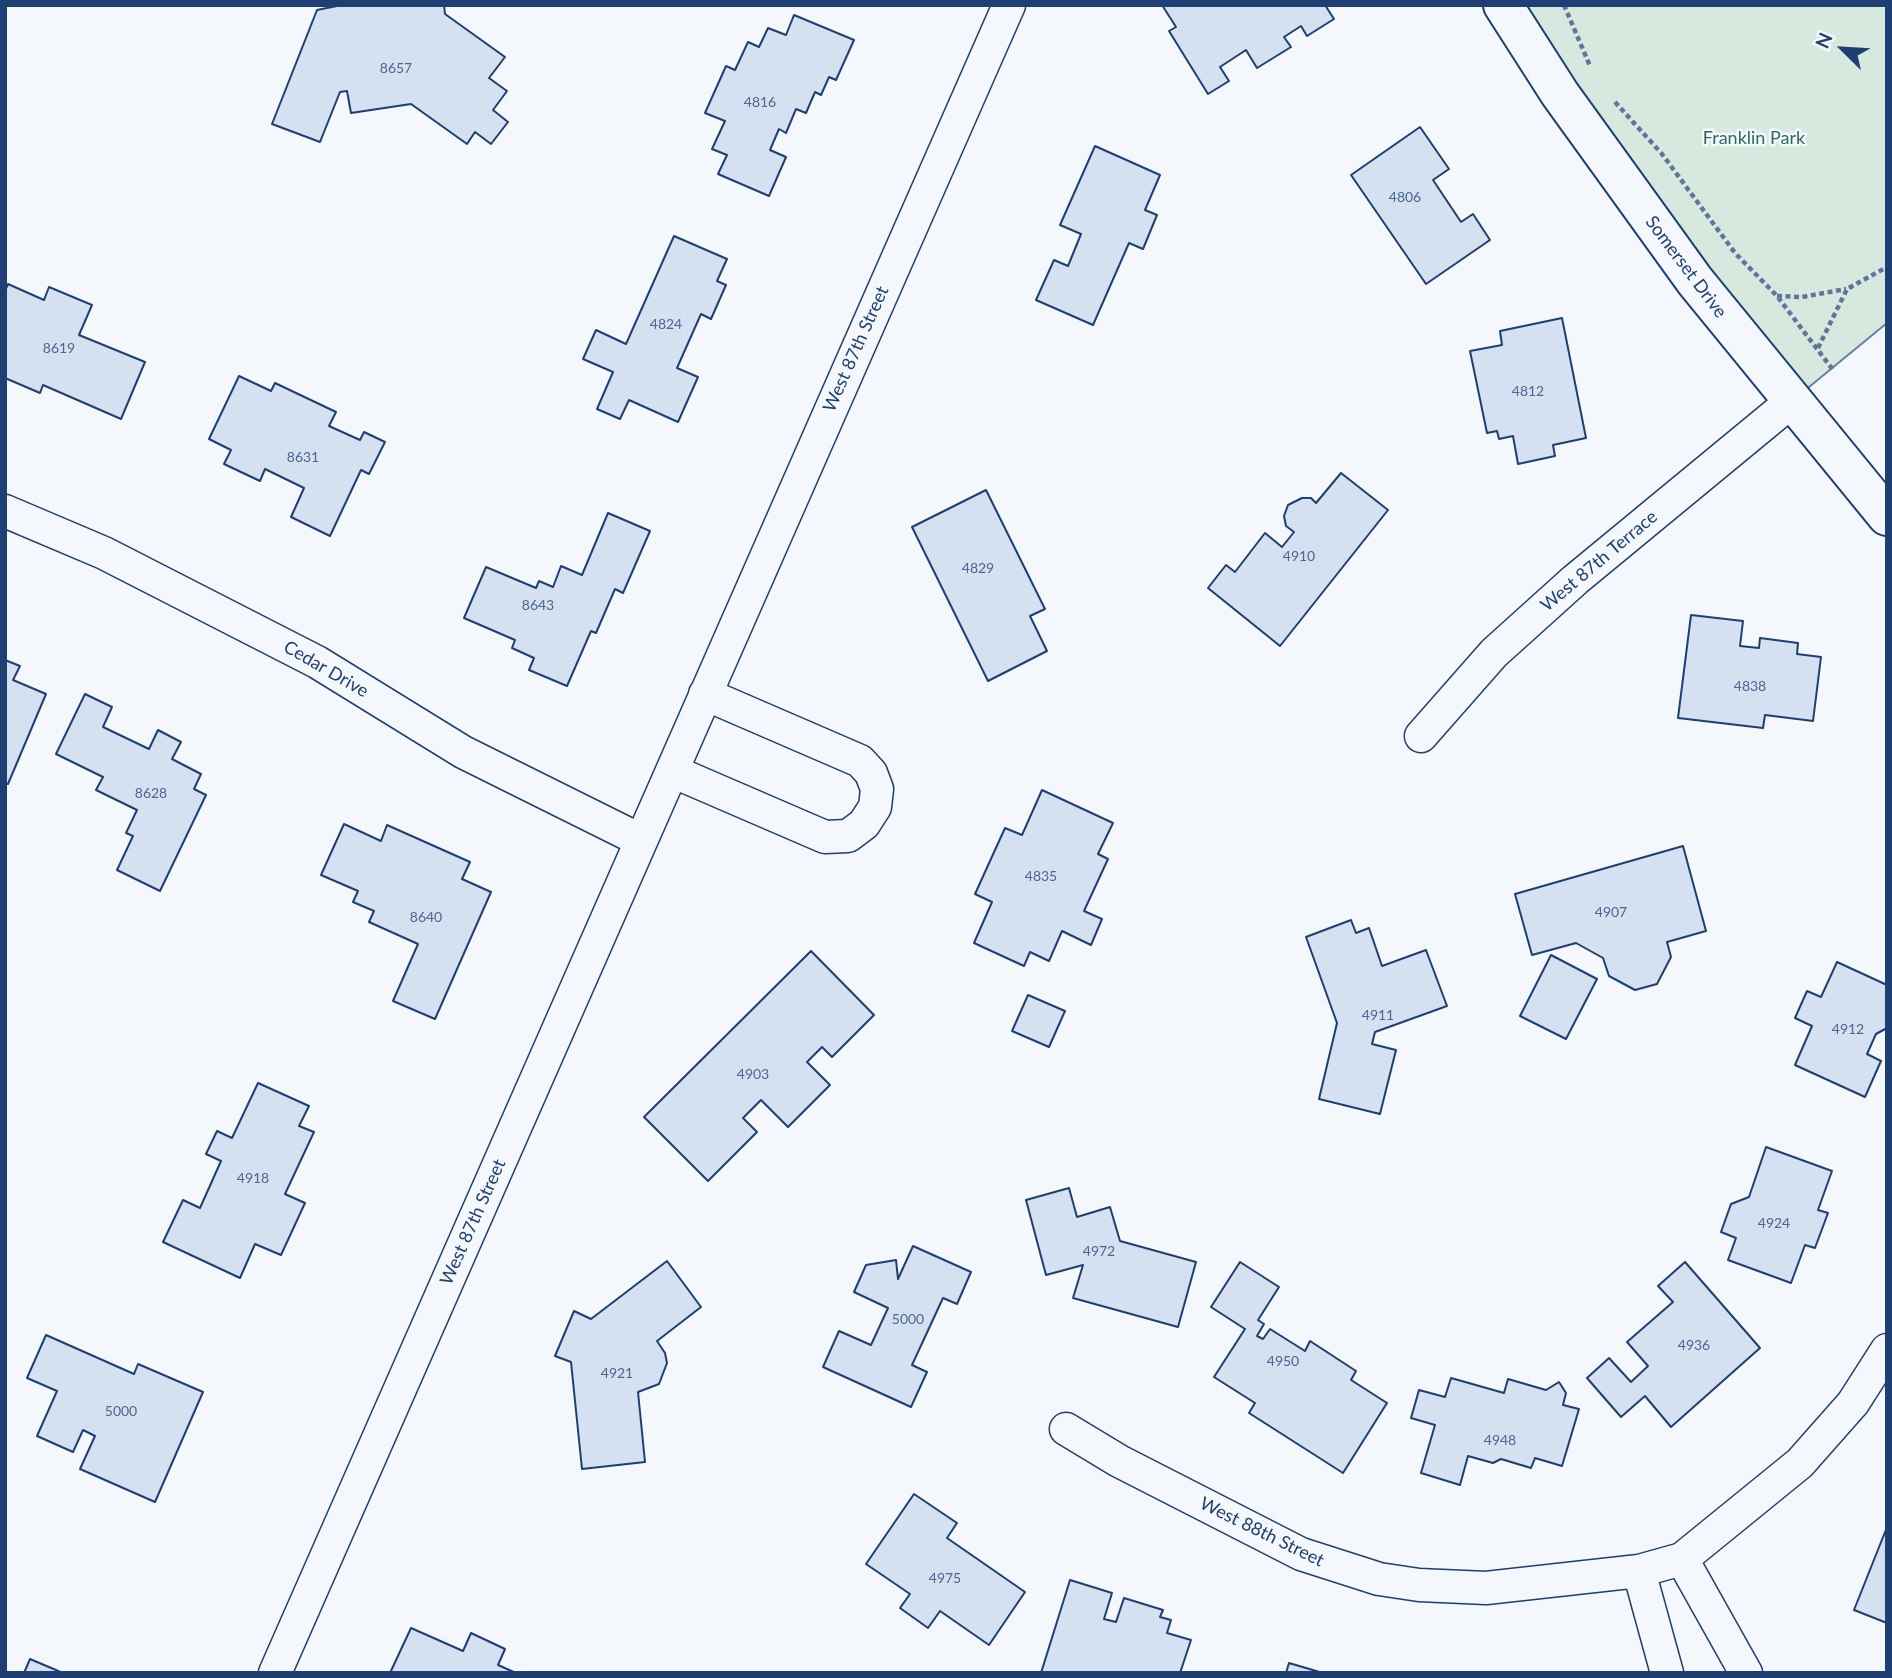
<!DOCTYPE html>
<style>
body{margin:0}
#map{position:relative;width:1892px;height:1678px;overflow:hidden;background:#f4f7fb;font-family:Lato,sans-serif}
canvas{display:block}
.frame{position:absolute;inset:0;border:7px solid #1d3f73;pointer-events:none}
.north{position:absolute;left:1808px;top:14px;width:70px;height:70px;-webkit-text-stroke:5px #f4f7fb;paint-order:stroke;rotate:294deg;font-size:19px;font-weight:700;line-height:28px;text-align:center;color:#1d3f73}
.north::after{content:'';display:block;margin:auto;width:24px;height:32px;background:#1d3f73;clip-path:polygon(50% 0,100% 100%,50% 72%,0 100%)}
</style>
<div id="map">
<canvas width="1892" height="1678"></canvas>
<div class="frame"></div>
<div class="north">N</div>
</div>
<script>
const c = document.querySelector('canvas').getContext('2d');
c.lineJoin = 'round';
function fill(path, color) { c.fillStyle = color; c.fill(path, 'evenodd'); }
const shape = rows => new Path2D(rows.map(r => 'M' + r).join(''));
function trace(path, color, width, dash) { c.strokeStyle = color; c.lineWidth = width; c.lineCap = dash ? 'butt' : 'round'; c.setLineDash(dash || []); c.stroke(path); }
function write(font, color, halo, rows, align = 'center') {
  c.font = font + ' Lato,sans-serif'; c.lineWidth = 5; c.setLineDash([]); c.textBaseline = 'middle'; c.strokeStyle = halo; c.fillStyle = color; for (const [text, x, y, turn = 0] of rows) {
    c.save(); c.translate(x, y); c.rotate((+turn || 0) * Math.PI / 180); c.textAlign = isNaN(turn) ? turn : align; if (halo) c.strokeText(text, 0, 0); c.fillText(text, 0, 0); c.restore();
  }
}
const green = shape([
 [1503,5,1887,5,1887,323,1792,401,1503,5]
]);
fill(green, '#d7e8df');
trace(green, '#687fa3', 2);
const building = shape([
 [342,5,444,5,445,14,505,57,489,78,507,91,493,110,508,122,491,144,475,132,467,144,411,104,351,113,347,91,340,92,320,142,272,124,317,10,342,5],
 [1162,5,1325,5,1334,19,1307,36,1301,26,1284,37,1291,47,1257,68,1246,50,1220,67,1229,81,1208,94,1169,31,1176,27,1162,5],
 [794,15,854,40,836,80,829,77,821,95,815,92,806,113,796,109,786,133,779,129,770,150,786,157,769,196,718,174,727,155,712,149,725,121,705,113,726,66,735,70,748,42,759,47,768,28,786,35,794,15],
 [1420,127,1449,169,1433,180,1461,222,1473,214,1490,240,1426,284,1351,175,1420,127],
 [1095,146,1160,175,1145,210,1157,215,1143,249,1129,243,1093,325,1036,300,1054,260,1068,266,1081,234,1060,225,1095,146],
 [674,236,727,259,717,281,726,285,711,319,701,314,677,368,698,377,678,422,629,400,620,419,597,409,613,372,583,359,596,330,626,344,674,236],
 [8,284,44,300,49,287,92,305,79,335,145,362,121,419,43,385,40,393,5,378,5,291,8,284],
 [1562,318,1586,438,1553,445,1555,456,1518,464,1513,436,1499,439,1497,431,1487,433,1470,351,1502,345,1500,331,1562,318],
 [239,376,271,391,275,383,336,412,329,426,360,440,364,432,385,442,369,474,361,470,330,536,291,517,304,488,265,469,260,481,224,464,231,450,209,439,239,376],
 [1341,473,1388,510,1280,646,1208,588,1226,565,1235,572,1265,533,1282,547,1294,532,1286,526,1284,516,1288,505,1302,498,1311,498,1316,503,1341,473],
 [986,490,1045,609,1030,616,1047,651,988,681,912,527,986,490],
 [608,513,650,531,623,593,615,589,596,633,591,631,567,686,529,670,534,658,512,648,515,640,464,618,486,567,536,588,539,581,553,587,561,566,582,575,608,513],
 [1691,615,1743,621,1740,646,1759,648,1760,638,1798,643,1797,654,1821,657,1813,721,1765,715,1763,728,1678,718,1691,615],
 [5,660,20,666,13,680,46,694,8,784,5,783,5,660],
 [85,694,112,707,103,727,149,749,158,730,181,742,172,759,201,774,194,789,206,795,160,891,117,870,133,836,126,833,137,810,96,790,103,777,56,754,85,694],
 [1042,790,1113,823,1098,854,1108,859,1084,911,1102,919,1091,945,1062,931,1049,961,1030,952,1024,966,974,943,992,902,975,894,1005,828,1022,835,1042,790],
 [344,824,381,841,387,825,470,862,462,879,491,892,435,1019,393,1001,418,944,369,922,374,911,353,902,358,891,321,875,344,824],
 [1683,846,1706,931,1667,942,1671,957,1657,984,1635,990,1609,976,1603,958,1576,943,1532,955,1515,894,1683,846],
 [1351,920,1356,933,1369,928,1382,966,1426,950,1447,1006,1375,1032,1372,1044,1396,1050,1380,1114,1319,1099,1337,1023,1306,937,1351,920],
 [811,951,874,1015,832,1057,822,1047,807,1062,830,1085,788,1127,761,1100,743,1118,757,1132,708,1181,644,1117,811,951],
 [1551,955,1597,979,1566,1039,1520,1016,1551,955],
 [1837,962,1887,985,1887,1028,1876,1034,1867,1054,1881,1061,1865,1097,1795,1065,1812,1026,1795,1018,1807,991,1821,997,1837,962],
 [1028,995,1065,1011,1049,1047,1012,1031,1028,995],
 [258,1083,309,1106,299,1126,314,1132,285,1194,305,1203,281,1255,255,1244,240,1278,163,1242,183,1200,200,1208,221,1161,206,1154,217,1131,232,1138,258,1083],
 [1766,1147,1832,1171,1818,1210,1828,1213,1815,1248,1805,1245,1791,1283,1728,1260,1736,1238,1721,1232,1731,1204,1749,1197,1766,1147],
 [1069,1188,1077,1217,1110,1207,1120,1241,1196,1262,1178,1327,1073,1298,1083,1265,1046,1275,1026,1200,1069,1188],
 [913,1246,971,1272,957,1304,943,1298,912,1365,927,1372,911,1407,823,1367,839,1331,871,1345,888,1308,854,1292,866,1265,896,1260,898,1279,913,1246],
 [667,1261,701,1307,657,1341,665,1353,667,1363,659,1384,638,1392,645,1462,582,1469,571,1362,555,1356,574,1311,591,1319,667,1261],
 [1240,1262,1279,1287,1258,1320,1264,1324,1257,1336,1263,1339,1270,1329,1305,1351,1310,1341,1356,1371,1351,1380,1387,1403,1343,1473,1249,1413,1255,1403,1214,1377,1245,1329,1211,1307,1240,1262],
 [1685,1262,1760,1348,1671,1427,1645,1396,1621,1417,1587,1378,1609,1358,1631,1382,1648,1366,1627,1342,1673,1302,1658,1286,1685,1262],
 [46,1335,134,1374,138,1364,203,1392,155,1502,80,1469,95,1436,83,1430,73,1452,37,1436,57,1391,27,1378,46,1335],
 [1451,1378,1504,1393,1508,1379,1546,1390,1559,1382,1566,1393,1563,1405,1579,1409,1562,1466,1535,1458,1531,1468,1501,1459,1493,1463,1468,1456,1460,1485,1421,1473,1435,1425,1411,1418,1419,1390,1445,1397,1451,1378],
 [914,1494,957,1523,947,1538,1025,1592,989,1645,940,1611,928,1628,900,1608,910,1594,866,1564,914,1494],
 [1887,1527,1887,1623,1854,1610,1887,1527],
 [1070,1580,1112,1593,1104,1619,1116,1622,1124,1598,1163,1610,1160,1617,1171,1620,1167,1633,1191,1640,1180,1673,1041,1673,1070,1580],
 [411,1628,463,1651,471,1633,505,1649,498,1665,516,1673,390,1673,411,1628],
 [30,1659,63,1673,24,1673,30,1659],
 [1289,1663,1323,1673,1286,1673,1289,1663]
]);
fill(building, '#d5e0f0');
trace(building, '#1d3f73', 2);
const street = shape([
 [5,511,104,553,317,662,463,752,640,840],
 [1421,736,1494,653,1575,580,1792,401],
 [672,771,825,837,848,836,864,824,875,807,877,789,871,773,860,761,705,694],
 [1066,1429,1119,1461,1301,1554,1379,1579,1419,1585,1486,1588,1639,1571,1682,1559,1800,1463,1853,1403,1887,1350],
 [1682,1559,1746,1673],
 [1639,1571,1667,1673],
 [275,1673,1009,5]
]);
const secondary = shape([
 [1503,5,1560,94,1695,281,1887,516]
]);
trace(street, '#1d3f73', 35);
trace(secondary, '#1d3f73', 42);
trace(shape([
 [1564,5,1590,66],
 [1615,102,1662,154,1735,253,1777,296,1833,370],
 [1777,296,1802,297,1846,289],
 [1818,348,1847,289,1887,267]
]), '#5e769c', 4.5, [5, 3.5]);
trace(street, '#f4f7fb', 32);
trace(secondary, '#f4f7fb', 38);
write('14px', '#4b6792', null, [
 ["8657",396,68],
 ["4816",760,102],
 ["4806",1405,197],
 ["4824",666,324],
 ["8619",59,348],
 ["4812",1528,391],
 ["8631",303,457],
 ["4910",1299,556],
 ["4829",978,568],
 ["8643",538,605],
 ["4838",1750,686],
 ["8628",151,793],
 ["4835",1041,876],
 ["4907",1611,912],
 ["8640",426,917],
 ["4911",1378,1015],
 ["4912",1848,1029],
 ["4903",753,1074],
 ["4918",253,1178],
 ["4924",1774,1223],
 ["4972",1099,1251],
 ["5000",908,1319],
 ["4936",1694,1345],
 ["4950",1283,1361],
 ["4921",617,1373],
 ["5000",121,1411],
 ["4948",1500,1440],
 ["4975",945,1578]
]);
write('18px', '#2c6c60', '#f4f7fb', [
 ["Franklin Park",1754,138]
]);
write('18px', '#1d3f73', '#f4f7fb', [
 ["Somerset Drive",1686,267,53],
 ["West 87th Street",856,349,-66],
 ["West 87th Terrace",1599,561,-40],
 ["Cedar Drive",326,669,30],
 ["West 87th Street",473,1222,-66],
 ["West 88th Street",1262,1532,26]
]);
</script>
